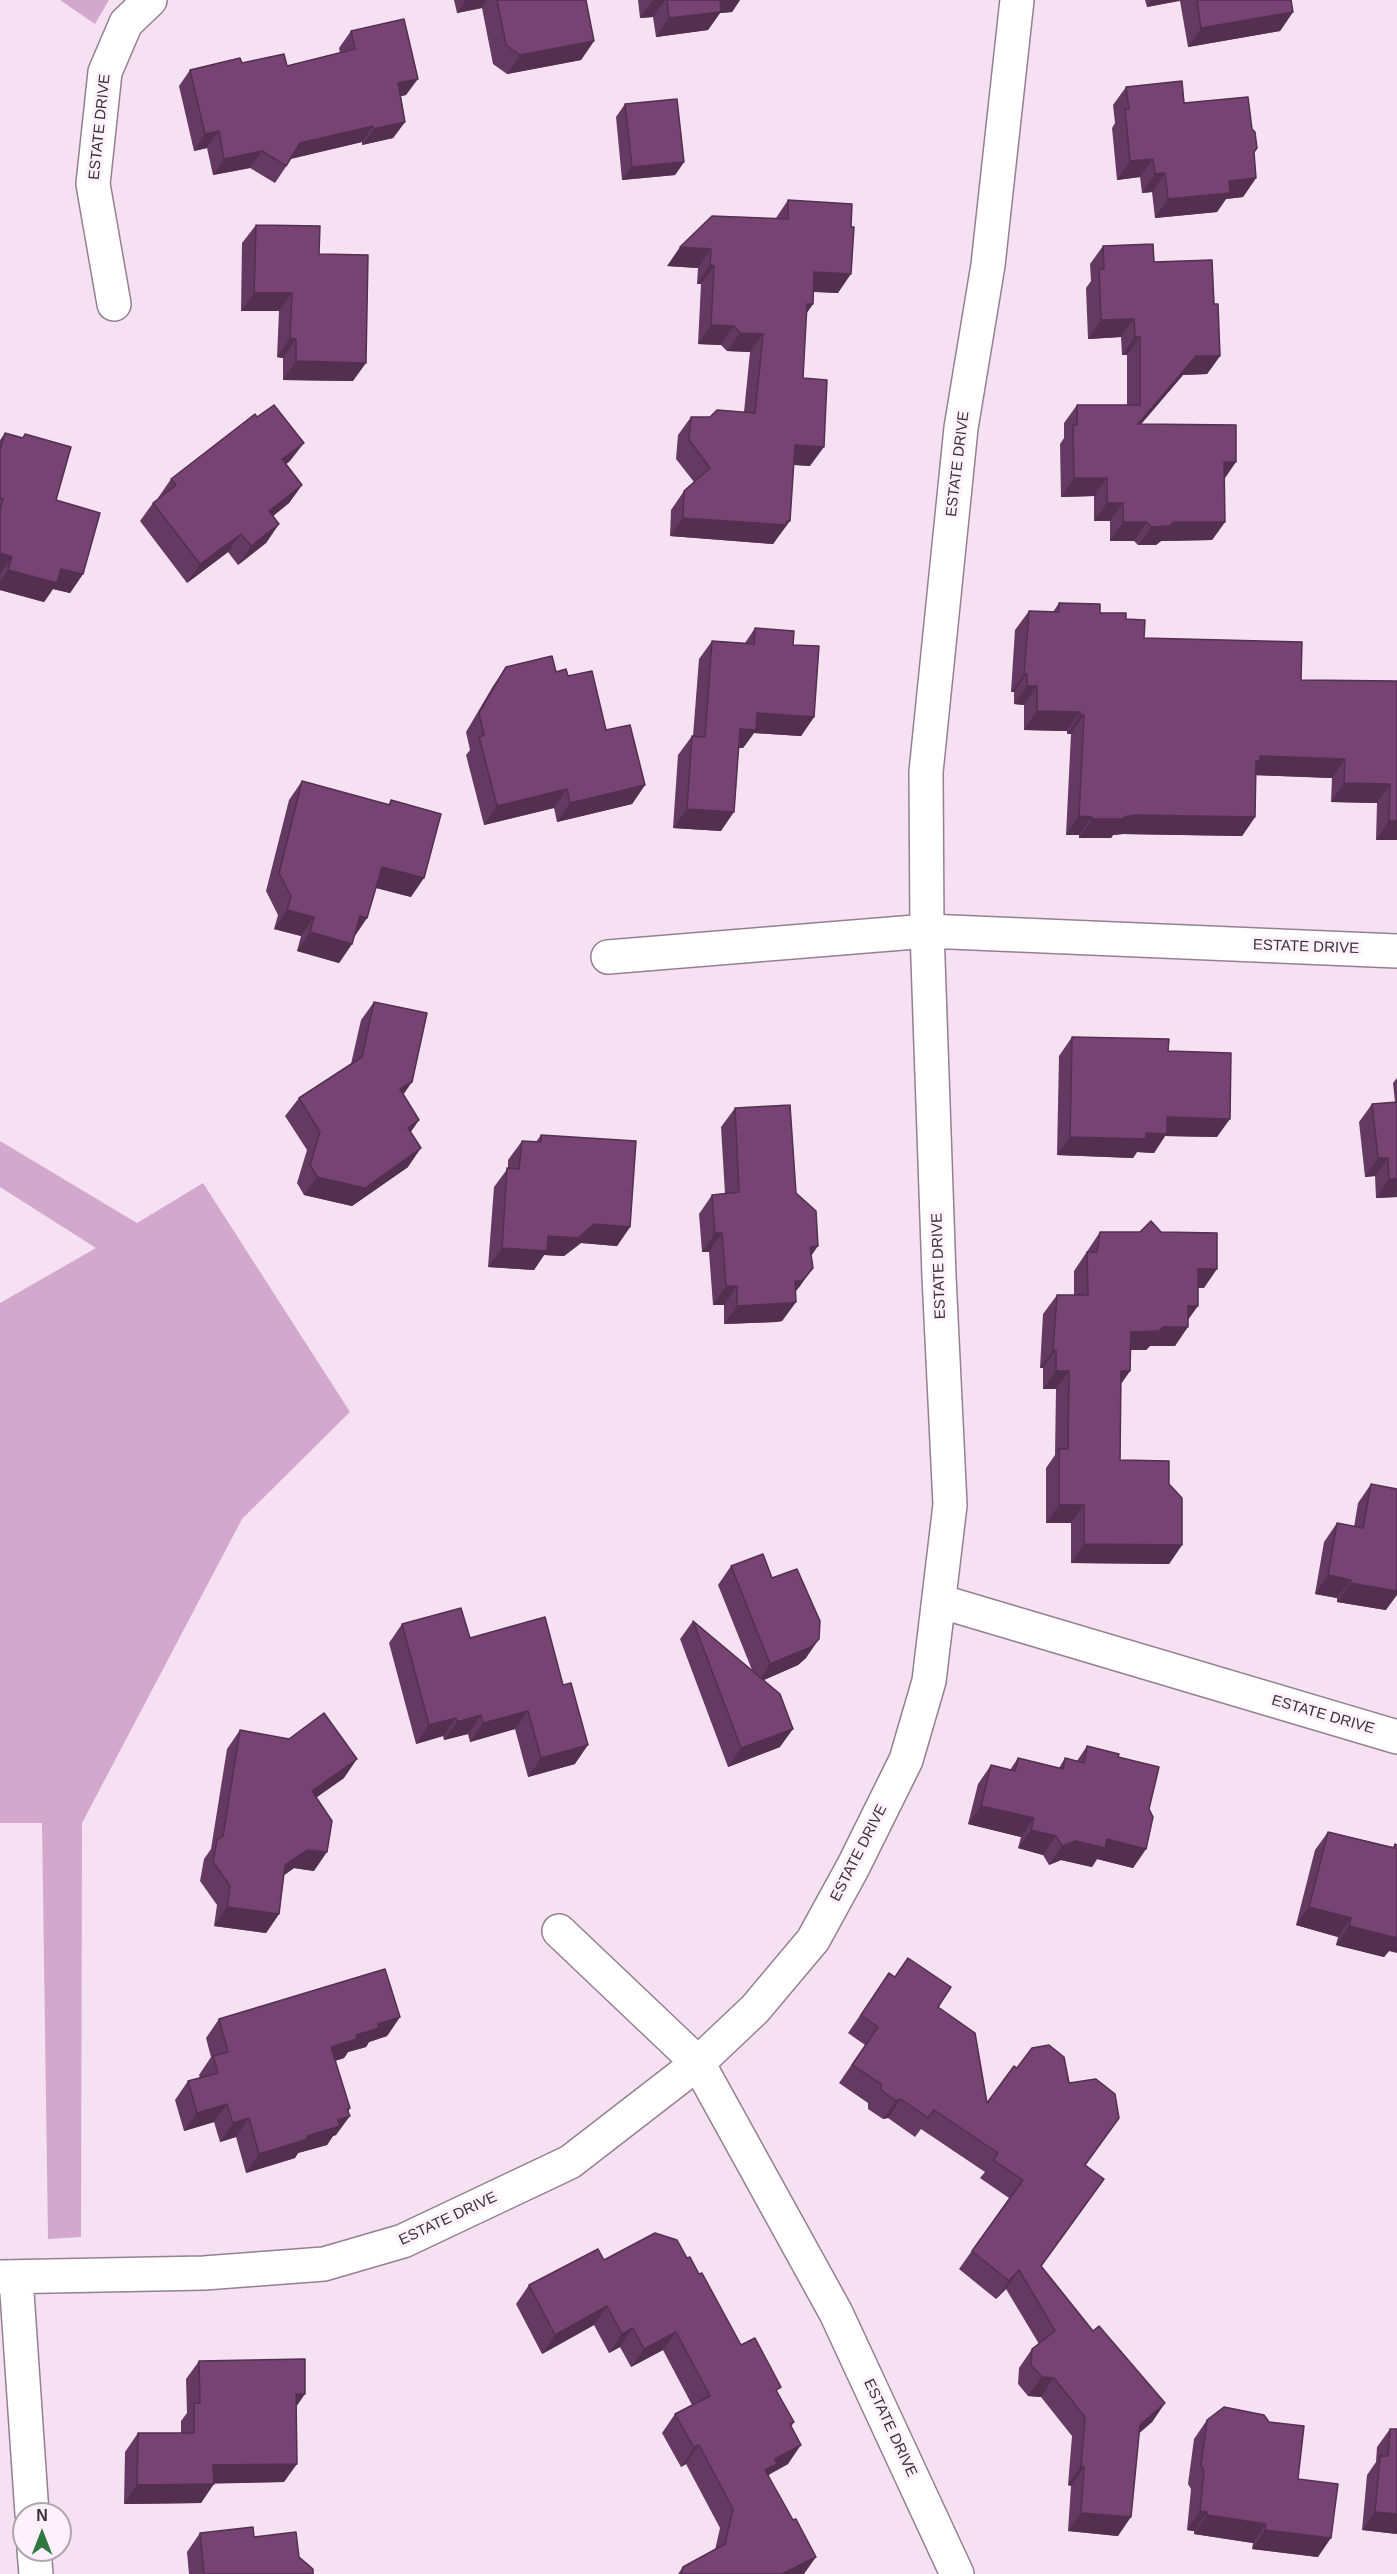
<!DOCTYPE html>
<style>
body{margin:0}
#map{position:relative;width:1397px;height:2574px;overflow:hidden;background:#f6e1f3;font-family:Arial,sans-serif}
canvas{display:block}
.north{position:absolute;left:12px;top:2502px;width:60px;height:60px;box-sizing:border-box;background:#fef1fc;border:2px solid #b0a5ae;border-radius:50%;rotate:0deg;font-size:16px;font-weight:700;line-height:24px;text-align:center;color:#3a3239}
.north::after{content:'';display:block;margin:auto;width:21px;height:27px;background:#2f7743;clip-path:polygon(50% 0,100% 100%,50% 72%,0 100%)}
</style>
<div id="map">
<canvas width="1397" height="2574"></canvas>
<div class="north">N</div>
</div>
<script>
const c = document.querySelector('canvas').getContext('2d');
c.lineJoin = 'round';
function fill(path, color) { c.fillStyle = color; c.fill(path, 'evenodd'); }
const shape = rows => new Path2D(rows.map(r => 'M' + r).join(''));
function trace(path, color, width, dash) { c.strokeStyle = color; c.lineWidth = width; c.lineCap = dash ? 'butt' : 'round'; c.setLineDash(dash || []); c.stroke(path); }
function write(font, color, halo, rows, align = 'center') {
  c.font = font + ' Arial,sans-serif'; c.lineWidth = 6; c.setLineDash([]); c.textBaseline = 'middle'; c.strokeStyle = halo; c.fillStyle = color; for (const [text, x, y, turn = 0] of rows) {
    c.save(); c.translate(x, y); c.rotate((+turn || 0) * Math.PI / 180); c.textAlign = isNaN(turn) ? turn : align; if (halo) c.strokeText(text, 0, 0); c.fillText(text, 0, 0); c.restore();
  }
}
fill(shape([
 [60,0,109,0,95,24],
 [0,1141,137,1223,203,1183,350,1412,242,1519,82,1823,81,2237,48,2239,42,1823,0,1823,0,1303,96,1248,0,1187]
]), '#d2a8cd');
const street = shape([
 [114,304,93,184,105,72,126,23,150,0],
 [608,957,927,931,1397,951],
 [939,1601,1397,1737],
 [559,1931,698,2063,836,2313,957,2574],
 [0,2277,204,2273,324,2264,403,2241,570,2162,698,2063,755,2009,813,1940,853,1867,906,1760,929,1681,950,1505,939,1276,927,931,926,772,961,428,988,265,1017,0],
 [16,2278,32,2514],
 [34,2550,36,2574]
]);
trace(street, '#938090', 36);
trace(street, '#fff', 33);
fill(shape([
 [454,0,586,0,594,41,581,60,507,74,493,64,482,8,457,13],
 [638,0,740,0,732,12,720,13,708,30,656,37,653,17,640,18],
 [1145,0,1291,0,1293,12,1280,31,1188,47,1180,1,1147,7],
 [351,31,406,95,401,96,405,122,393,138,362,145,362,142,291,159,275,183,250,168,213,175,207,148,194,151,179,86,190,70,242,63,287,66,340,53,339,48],
 [1126,87,1184,103,1254,153,1256,178,1243,197,1226,199,1217,212,1155,218,1152,192,1142,193,1140,177,1117,180,1112,128,1115,123,1113,105],
 [625,104,684,162,675,175,622,180,616,117],
 [788,200,838,293,813,292,813,304,806,313,803,378,810,466,794,465,776,540,773,544,670,536,671,510,684,491,694,482,676,459,678,435,691,417,710,417,744,412,750,352,727,351,721,345,698,344,701,284,697,284,698,268,667,266,776,218],
 [256,225,319,254,353,381,283,380,283,358,277,357,279,311,241,311,242,243],
 [1103,246,1154,262,1214,304,1220,356,1207,374,1183,375,1141,424,1225,478,1225,522,1212,540,1161,541,1156,545,1138,545,1134,541,1110,541,1110,521,1094,521,1094,496,1061,497,1060,444,1064,438,1064,423,1077,405,1127,405,1127,355,1122,355,1121,337,1088,339,1086,288,1091,281,1090,264],
 [5,433,22,438,25,434,56,500,83,574,70,593,53,589,44,602,0,590,0,440],
 [290,461,286,464,302,485,289,503,273,516,279,524,266,543,238,565,228,552,187,583,140,521,153,503,159,498,158,498,171,479],
 [1059,603,1126,619,1144,638,1301,680,1397,681,1397,840,1376,840,1377,803,1331,802,1332,778,1256,775,1255,817,1242,836,1123,834,1113,835,1111,838,1079,838,1079,835,1066,835,1071,734,1067,734,1067,731,1024,730,1024,705,1014,704,1014,692,1011,692,1015,630,1029,611,1053,612],
 [755,628,793,645,814,717,801,736,754,733,743,748,739,748,721,831,673,828,678,755,692,736,693,736,699,659,712,641,745,643],
 [506,667,556,672,568,676,645,785,632,804,557,822,554,808,484,825,466,755,470,750,466,732,493,686],
 [302,781,388,805,391,800,411,897,376,888,367,918,354,937,352,944,339,963,297,951,301,936,274,929,278,915,266,891,289,800],
 [374,1002,403,1094,419,1120,411,1131,408,1167,352,1206,304,1195,297,1183,307,1150,285,1116,299,1098,351,1064,361,1020],
 [1072,1037,1168,1051,1217,1137,1165,1136,1154,1153,1137,1152,1133,1158,1057,1155,1059,1056],
 [1397,1078,1397,1197,1376,1198,1375,1176,1365,1177,1359,1122,1372,1104,1395,1102,1393,1083],
 [735,1108,796,1193,811,1255,800,1286,795,1292,796,1302,782,1321,776,1322,724,1324,724,1305,713,1305,709,1252,702,1252,699,1214,712,1195,725,1194,721,1127],
 [541,1135,630,1227,617,1246,581,1243,564,1256,544,1255,534,1270,488,1267,494,1187,508,1168,508,1160,522,1141,536,1142],
 [1100,1232,1204,1288,1198,1288,1188,1320,1175,1346,1150,1346,1146,1350,1131,1350,1130,1371,1121,1384,1120,1460,1169,1484,1182,1545,1169,1564,1071,1563,1071,1523,1046,1523,1046,1468,1055,1455,1056,1389,1043,1389,1043,1368,1040,1368,1043,1314,1057,1295,1074,1295,1074,1271],
 [1371,1484,1386,1610,1337,1602,1337,1598,1315,1594,1324,1542,1337,1523,1354,1527,1358,1503],
 [731,1566,772,1578,806,1658,798,1665,764,1680,780,1747,728,1767,680,1639,693,1621,752,1670,718,1585],
 [402,1624,470,1638,575,1764,528,1777,515,1729,470,1742,468,1734,444,1740,443,1736,416,1744,389,1643],
 [240,1730,344,1778,316,1797,314,1871,294,1868,284,1875,279,1914,266,1933,214,1926,217,1905,200,1881,204,1859,211,1849,227,1749],
 [1087,1746,1118,1757,1149,1809,1146,1849,1133,1868,1097,1859,1092,1867,1061,1860,1049,1865,1043,1855,1018,1848,1021,1837,968,1824,978,1784,991,1765,1010,1770,1018,1758,1059,1768,1065,1758,1077,1761],
 [1328,1832,1393,1847,1395,1844,1389,1951,1384,1957,1336,1945,1338,1937,1296,1925,1315,1850],
 [889,1973,938,2007,987,2103,1017,2068,1069,2083,1085,2165,1104,2179,1041,2266,1093,2331,1165,2403,1152,2422,1139,2433,1118,2536,1068,2531,1071,2486,1068,2485,1072,2436,1041,2397,1028,2396,1018,2384,1019,2368,1032,2349,1039,2344,1006,2289,996,2299,959,2269,1009,2198,980,2178,985,2172,921,2129,915,2137,888,2118,883,2119,868,2109,868,2103,839,2083,865,2045,848,2033],
 [400,2017,387,2036,369,2042,366,2047,348,2052,344,2058,335,2061,350,2108,336,2135,333,2136,327,2145,298,2153,295,2158,246,2173,236,2137,220,2142,214,2122,184,2131,175,2100,188,2081,200,2078,199,2075,211,2057,206,2038,219,2019],
 [687,2258,699,2274,741,2345,777,2393,794,2422,791,2427,788,2464,770,2474,768,2476,804,2574,678,2574,683,2567,715,2550,720,2528,686,2464,681,2467,662,2433,675,2414,692,2405,663,2350,631,2367,620,2347,609,2353,594,2325,542,2354,516,2304,529,2285,604,2260],
 [199,2361,296,2407,284,2482,214,2483,201,2503,124,2504,125,2452,138,2433,181,2433,181,2421,187,2413,186,2379],
 [1207,2420,1298,2479,1318,2557,1252,2549,1253,2543,1194,2534,1194,2531,1187,2530,1191,2489,1188,2484,1194,2439],
 [1390,2429,1397,2534,1362,2530,1367,2475,1376,2462,1377,2447],
 [200,2533,254,2537,299,2557,313,2574,189,2574,187,2552]
]), '#653a62');
fill(shape([
 [466,0,487,0,482,8,457,13],
 [653,0,665,0,653,17,640,18],
 [716,0,740,0,732,12,720,13,708,30,656,37,669,18],
 [1152,0,1181,0,1147,7],
 [1293,12,1280,31,1188,47,1201,28],
 [594,41,581,60,507,74,520,55],
 [418,79,406,95,387,99,398,83],
 [405,122,393,138,362,145,374,129],
 [373,126,362,142,289,159,300,143],
 [219,131,207,148,194,151,205,134],
 [262,151,250,168,213,175,224,159],
 [1153,159,1140,177,1117,180,1130,161],
 [684,162,675,175,622,180,632,167],
 [1165,173,1152,192,1142,193,1155,174],
 [1256,178,1243,197,1226,199,1217,212,1155,218,1168,199,1229,181],
 [680,247,711,249,698,268,667,266],
 [710,265,714,266,701,284,697,284],
 [814,272,851,274,838,293,801,291],
 [254,293,292,293,279,311,241,311],
 [807,304,813,304,800,323],
 [1134,319,1121,337,1088,339,1101,320],
 [711,325,734,326,721,345,698,344],
 [740,333,763,334,750,352,727,351],
 [1135,337,1140,337,1127,355,1122,355],
 [290,338,296,339,283,358,277,357],
 [1196,356,1220,356,1207,374,1183,375,1125,443,1138,424],
 [296,361,366,363,353,381,283,380],
 [304,443,290,461,269,478,282,459],
 [795,445,824,447,810,466,782,464],
 [1224,462,1236,462,1223,481],
 [1074,478,1107,478,1094,496,1061,497],
 [302,485,289,503,256,530,269,511],
 [1107,503,1123,503,1110,521,1094,521],
 [683,518,787,521,790,521,773,544,670,536],
 [1123,522,1147,522,1134,541,1110,541],
 [1174,522,1225,522,1212,540,1161,541,1156,545,1138,545,1151,527],
 [279,524,266,543,238,565,251,546],
 [241,534,228,552,187,583,200,564],
 [0,553,12,557,0,574],
 [61,569,83,574,70,593,53,589,44,602,0,590,0,582,8,570],
 [1024,674,1027,674,1014,692,1011,692],
 [1027,686,1037,686,1024,705,1014,704],
 [1037,711,1080,712,1067,731,1024,730],
 [757,713,814,717,801,736,754,733,743,748,727,747,740,729],
 [1080,715,1084,715,1071,734,1067,734],
 [1260,756,1345,759,1332,778,1250,775,1243,780],
 [1344,783,1390,784,1377,803,1331,802],
 [645,785,632,804,557,822,570,803],
 [567,789,554,808,484,825,497,806],
 [687,809,734,812,721,831,673,828],
 [1136,815,1255,817,1242,836,1123,834,1113,835,1111,838,1079,838,1092,819],
 [1079,816,1092,817,1079,835,1066,835],
 [1389,821,1397,821,1397,840,1376,840],
 [382,867,424,878,411,897,369,886],
 [287,910,314,917,301,936,274,929],
 [360,916,367,918,354,937,346,935],
 [310,932,352,944,339,963,297,951],
 [412,1082,399,1101,400,1089],
 [1167,1117,1230,1119,1217,1137,1165,1136,1154,1153,1137,1152,1133,1158,1057,1155,1070,1137,1146,1133],
 [419,1120,406,1139,408,1128],
 [421,1148,408,1167,352,1206,304,1195,317,1177],
 [1378,1158,1388,1158,1375,1176,1365,1177],
 [1389,1179,1397,1179,1397,1197,1376,1198],
 [594,1224,630,1227,617,1246,581,1243,564,1256,544,1255,534,1270,488,1267,502,1248],
 [715,1233,722,1233,709,1252,702,1252],
 [818,1246,805,1265,810,1247],
 [813,1268,800,1286,789,1299,795,1281],
 [1198,1269,1217,1269,1204,1288,1185,1288],
 [726,1286,737,1286,724,1305,713,1305],
 [796,1302,782,1321,776,1322,724,1324,737,1306],
 [1188,1306,1198,1306,1185,1324],
 [1163,1327,1188,1327,1175,1346,1150,1346,1146,1350,1118,1350,1131,1332],
 [1053,1350,1056,1350,1043,1368,1040,1368],
 [1056,1371,1069,1371,1056,1389,1043,1389],
 [1121,1371,1130,1371,1117,1389],
 [1059,1505,1084,1505,1071,1523,1046,1523],
 [1084,1544,1182,1545,1169,1564,1071,1563],
 [1328,1575,1351,1580,1337,1598,1315,1594],
 [1397,1581,1397,1595,1386,1610,1337,1602,1350,1583],
 [819,1639,806,1658,798,1665,757,1683,770,1664],
 [528,1711,515,1729,470,1742,483,1723],
 [481,1715,468,1734,444,1740,457,1722],
 [456,1718,443,1736,416,1744,429,1725],
 [793,1729,780,1747,728,1767,741,1748],
 [588,1745,575,1764,528,1777,541,1758],
 [357,1759,344,1778,299,1810,312,1791],
 [981,1806,1034,1818,1021,1837,968,1824],
 [1031,1830,1056,1836,1043,1855,1018,1848],
 [1107,1839,1146,1849,1133,1868,1097,1859,1092,1867,1061,1860,1049,1865,1062,1846,1075,1841],
 [307,1850,327,1852,314,1871,294,1868,272,1884,285,1865],
 [227,1907,279,1914,266,1933,214,1926],
 [1309,1907,1351,1918,1338,1937,1296,1925],
 [1349,1926,1397,1934,1397,1953,1389,1951,1384,1957,1336,1945],
 [400,2017,387,2036,369,2042,366,2047,348,2052,344,2058,318,2066,331,2047,378,2024],
 [901,2099,888,2118,883,2119,896,2101],
 [227,2104,214,2122,184,2131,197,2113],
 [350,2108,344,2118,350,2116,336,2135,333,2136,327,2145,298,2153,295,2158,246,2173,259,2154,307,2136,338,2120,347,2109],
 [249,2118,236,2137,220,2142,233,2123],
 [1019,2270,1006,2289,996,2299,1009,2281],
 [607,2306,594,2325,542,2354,555,2335],
 [633,2328,620,2347,609,2353,622,2334],
 [676,2332,663,2350,631,2367,644,2349],
 [1042,2377,1054,2378,1041,2397,1028,2396],
 [296,2394,305,2394,292,2413],
 [1165,2403,1152,2422,1127,2444,1140,2425],
 [699,2445,686,2464,681,2467,694,2448],
 [801,2445,788,2464,770,2474,764,2482,765,2470,775,2459],
 [297,2464,284,2482,200,2484,213,2465],
 [1081,2466,1084,2467,1071,2486,1068,2485],
 [214,2484,201,2503,124,2504,137,2485],
 [1200,2511,1207,2512,1194,2531,1187,2530],
 [1375,2512,1397,2514,1397,2534,1362,2530],
 [1081,2513,1131,2517,1118,2536,1068,2531],
 [1207,2515,1266,2524,1253,2543,1194,2534],
 [1265,2530,1331,2538,1318,2557,1252,2549],
 [816,2557,804,2574,782,2574]
]), '#532f50');
const building = shape([
 [497,0,586,0,594,41,520,55,506,45,497,0],
 [667,0,720,0,721,12,669,18,667,0],
 [1197,0,1291,0,1293,12,1201,28,1197,0],
 [404,19,418,79,398,83,405,122,374,129,373,126,300,143,286,166,262,151,224,159,219,131,205,134,190,70,240,58,242,63,284,54,287,66,355,49,351,31,404,19],
 [1182,81,1184,103,1248,97,1252,129,1255,132,1257,148,1254,152,1256,178,1229,181,1230,193,1168,199,1165,173,1155,174,1153,159,1130,161,1125,109,1129,109,1126,87,1182,81],
 [677,99,684,162,632,167,625,104,677,99],
 [788,200,852,204,851,227,854,227,851,274,814,272,813,304,807,304,803,378,827,380,824,447,795,445,790,521,787,521,786,525,683,518,684,491,710,468,689,440,691,417,710,417,717,410,755,413,763,334,740,333,734,326,711,325,714,266,710,265,711,249,680,247,712,216,788,219,788,200],
 [256,225,320,226,319,254,368,255,366,363,296,361,296,339,290,338,292,293,254,293,256,225],
 [1153,244,1154,262,1212,260,1214,304,1218,304,1220,356,1196,356,1138,424,1236,425,1236,462,1224,462,1225,522,1174,522,1169,526,1151,527,1147,522,1123,522,1123,503,1107,503,1107,478,1074,478,1073,425,1077,425,1077,405,1140,405,1140,337,1135,337,1134,319,1101,320,1099,269,1104,269,1103,246,1153,244],
 [274,405,304,443,282,459,302,485,269,511,279,524,251,546,241,534,200,564,153,503,176,485,171,479,255,414,257,417,274,405],
 [5,433,23,438,25,434,71,447,56,500,100,513,83,574,61,569,57,583,8,570,12,557,0,553,0,510,3,499,0,498,0,450,5,433],
 [1059,603,1100,604,1100,613,1126,613,1126,619,1145,620,1144,638,1302,642,1301,680,1397,681,1397,821,1389,821,1390,784,1344,783,1345,759,1260,756,1260,761,1256,761,1255,817,1136,815,1124,817,1124,819,1092,819,1092,817,1079,816,1084,715,1080,715,1080,712,1037,711,1037,686,1027,686,1027,674,1024,674,1029,611,1059,612,1059,603],
 [755,628,794,631,793,645,819,646,814,717,757,713,756,730,740,729,734,812,687,809,692,736,705,737,712,641,754,644,755,628],
 [552,656,556,672,566,669,568,676,592,671,606,730,630,725,645,785,570,803,567,789,497,806,479,737,484,735,479,713,506,667,552,656],
 [302,781,390,805,391,800,441,814,424,878,382,867,367,918,360,916,352,944,310,932,314,917,287,910,291,896,279,873,302,781],
 [374,1002,427,1013,412,1082,400,1089,419,1120,408,1128,421,1148,365,1188,317,1177,310,1165,320,1132,299,1098,362,1057,374,1002],
 [1072,1037,1169,1039,1168,1051,1231,1053,1230,1119,1167,1117,1167,1134,1146,1133,1146,1139,1070,1137,1072,1037],
 [1397,1102,1397,1179,1389,1179,1388,1158,1378,1158,1372,1104,1397,1102],
 [790,1105,796,1193,816,1211,818,1246,810,1247,813,1268,802,1281,795,1281,796,1302,789,1303,737,1306,737,1286,726,1286,722,1233,715,1233,712,1195,739,1192,735,1108,790,1105],
 [541,1135,636,1141,630,1227,594,1224,578,1238,548,1236,547,1251,502,1248,507,1168,519,1169,522,1141,541,1142,541,1135],
 [1151,1221,1161,1232,1217,1233,1217,1269,1198,1269,1198,1306,1188,1306,1188,1327,1163,1327,1159,1331,1131,1332,1130,1371,1121,1371,1120,1460,1169,1461,1169,1484,1182,1498,1182,1545,1084,1544,1084,1505,1059,1505,1059,1449,1068,1449,1069,1371,1056,1371,1056,1350,1053,1350,1057,1295,1088,1295,1087,1252,1097,1252,1100,1232,1140,1232,1151,1221],
 [1371,1484,1397,1489,1397,1591,1350,1583,1351,1580,1328,1575,1337,1523,1363,1528,1371,1484],
 [763,1554,772,1578,797,1569,820,1621,819,1639,811,1647,770,1664,731,1566,763,1554],
 [461,1608,470,1638,545,1617,563,1685,571,1683,588,1745,541,1758,528,1711,483,1723,481,1715,457,1722,456,1718,429,1725,402,1624,461,1608],
 [693,1621,780,1694,793,1729,741,1748,693,1621],
 [324,1713,357,1759,312,1791,332,1821,327,1852,307,1850,285,1865,279,1914,227,1907,230,1886,213,1862,217,1840,223,1836,240,1730,289,1739,324,1713],
 [1087,1746,1119,1754,1118,1757,1159,1767,1149,1809,1153,1817,1146,1849,1107,1839,1105,1848,1075,1841,1062,1846,1056,1836,1031,1830,1034,1818,981,1806,991,1765,1015,1771,1018,1758,1063,1769,1065,1758,1084,1763,1087,1746],
 [1328,1832,1394,1848,1395,1844,1397,1845,1397,1938,1349,1926,1351,1918,1309,1907,1328,1832],
 [908,1958,951,1987,938,2007,975,2033,987,2103,1014,2066,1017,2068,1032,2048,1049,2045,1064,2057,1069,2083,1096,2079,1115,2094,1119,2118,1085,2165,1104,2179,1041,2266,1093,2331,1099,2326,1165,2403,1140,2425,1131,2517,1081,2513,1084,2467,1081,2466,1085,2417,1054,2378,1042,2377,1031,2365,1032,2349,1055,2331,1019,2270,1009,2281,972,2251,1023,2180,993,2160,998,2153,934,2110,928,2118,901,2099,896,2101,881,2090,881,2084,852,2065,878,2027,861,2015,889,1973,895,1977,908,1958],
 [385,1969,400,2017,378,2024,379,2028,356,2035,357,2039,331,2047,350,2108,347,2109,350,2116,338,2120,340,2126,307,2136,308,2139,259,2154,249,2118,233,2123,227,2104,197,2113,188,2081,218,2073,213,2056,228,2052,219,2019,385,1969],
 [655,2233,677,2240,687,2258,690,2257,699,2274,702,2273,741,2345,755,2338,781,2387,776,2390,794,2422,790,2424,801,2445,775,2459,777,2464,765,2470,793,2520,796,2519,816,2557,782,2574,681,2574,683,2567,725,2544,733,2509,699,2445,694,2448,675,2414,710,2396,676,2332,644,2349,633,2328,622,2334,607,2306,555,2335,529,2285,598,2249,604,2260,655,2233],
 [305,2359,305,2394,296,2394,297,2464,213,2465,214,2484,137,2485,138,2433,194,2433,194,2403,200,2403,199,2361,305,2359],
 [1224,2407,1264,2415,1269,2422,1304,2426,1298,2479,1338,2484,1331,2538,1265,2530,1266,2524,1207,2515,1207,2512,1200,2511,1204,2471,1201,2465,1207,2420,1224,2407],
 [1390,2429,1397,2429,1397,2514,1375,2512,1380,2456,1388,2456,1390,2429],
 [253,2527,254,2537,296,2532,299,2557,313,2569,313,2574,204,2574,200,2533,253,2527]
]);
fill(building, '#764372');
trace(building, '#532f50', 1.5);
write('15px', '#3a3239', '#fef1fc', [
 ["ESTATE DRIVE",100,127,-84],
 ["ESTATE DRIVE",958,464,-83],
 ["ESTATE DRIVE",1306,947,2],
 ["ESTATE DRIVE",939,1266,-92],
 ["ESTATE DRIVE",1323,1715,16],
 ["ESTATE DRIVE",859,1853,-63],
 ["ESTATE DRIVE",448,2219,-25],
 ["ESTATE DRIVE",890,2428,65]
]);
</script>
